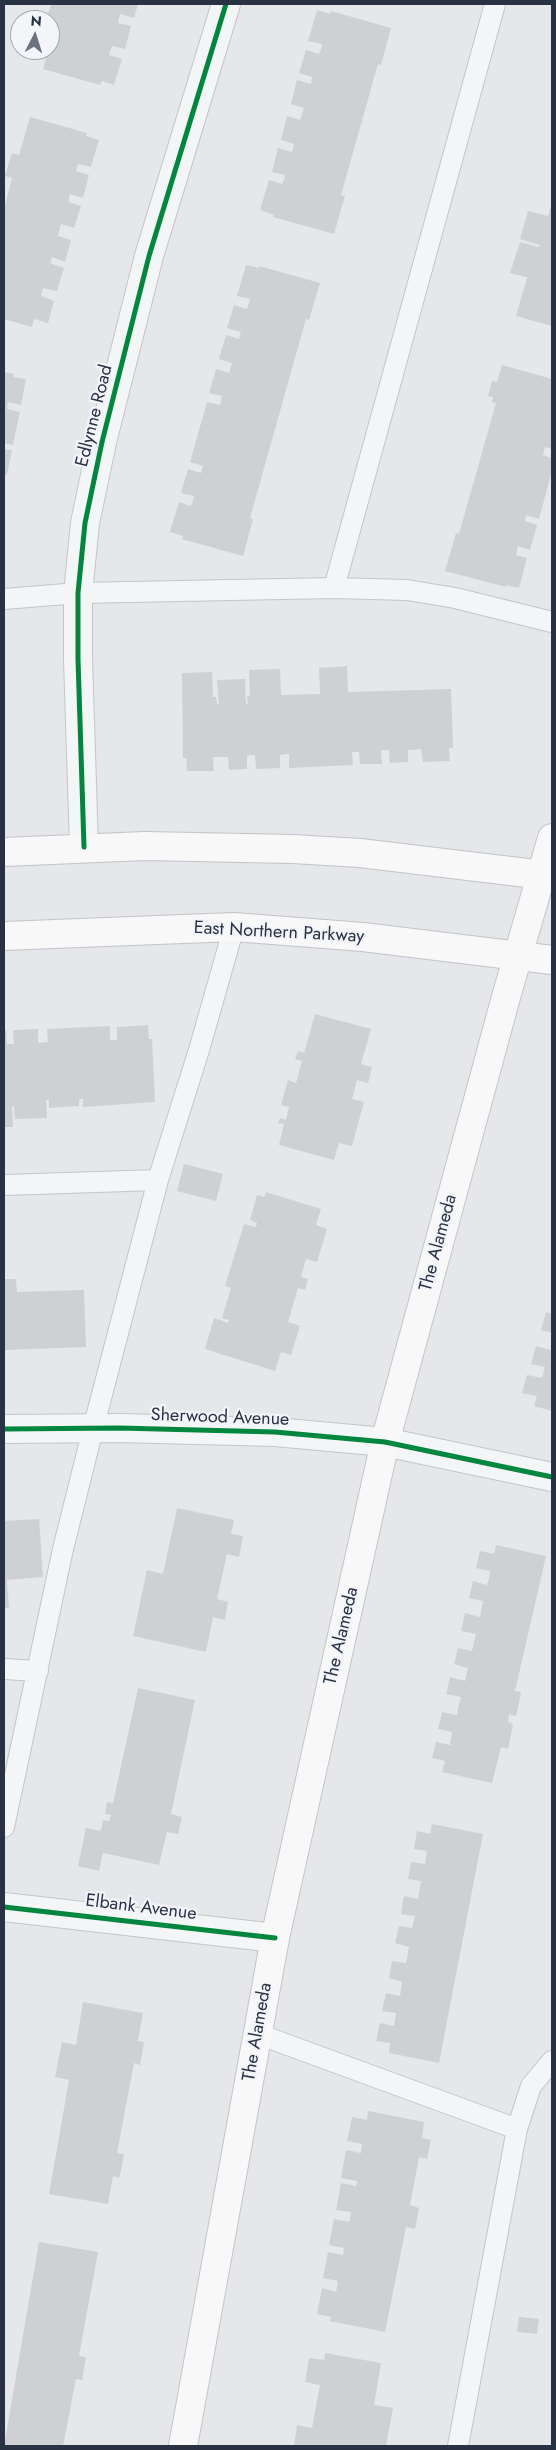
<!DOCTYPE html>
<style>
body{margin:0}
#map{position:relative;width:556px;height:2450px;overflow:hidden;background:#e5e7ea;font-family:Jost,sans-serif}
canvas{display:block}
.frame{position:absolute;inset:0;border:5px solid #293245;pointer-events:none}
.north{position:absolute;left:10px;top:10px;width:50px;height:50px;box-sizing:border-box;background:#f3f5f9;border:1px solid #a2a7b1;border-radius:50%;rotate:5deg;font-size:14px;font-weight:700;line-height:20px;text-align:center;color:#293245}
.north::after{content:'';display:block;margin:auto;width:18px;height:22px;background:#6b717f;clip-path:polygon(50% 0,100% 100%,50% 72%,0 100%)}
</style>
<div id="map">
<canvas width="556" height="2450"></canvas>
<div class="frame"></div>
<div class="north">N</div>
</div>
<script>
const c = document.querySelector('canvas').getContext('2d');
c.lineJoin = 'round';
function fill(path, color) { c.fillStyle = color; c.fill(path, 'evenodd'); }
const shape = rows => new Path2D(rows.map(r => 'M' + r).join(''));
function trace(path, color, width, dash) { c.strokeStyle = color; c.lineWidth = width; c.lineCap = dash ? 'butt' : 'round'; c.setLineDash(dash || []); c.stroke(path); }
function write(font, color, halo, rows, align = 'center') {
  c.font = font + ' Jost,sans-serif'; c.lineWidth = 4.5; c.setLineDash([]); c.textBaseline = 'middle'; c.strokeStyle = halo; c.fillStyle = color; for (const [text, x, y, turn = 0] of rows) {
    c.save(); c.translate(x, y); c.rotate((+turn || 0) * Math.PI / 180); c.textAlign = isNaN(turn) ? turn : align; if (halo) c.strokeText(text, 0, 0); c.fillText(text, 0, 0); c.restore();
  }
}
fill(shape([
 [51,4,138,4,134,18,120,14,118,23,131,26,125,49,112,46,109,55,122,59,114,85,102,81,100,85,43,69,53,35,50,33,50,20,46,20],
 [317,10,330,14,331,11,391,28,381,65,378,64,341,195,345,196,334,234,273,217,274,215,260,210,269,180,282,184,284,180,285,175,272,172,278,148,292,152,294,144,281,140,287,116,300,120,304,108,291,104,297,80,311,84,312,77,299,73,306,50,319,54,321,49,322,44,308,41],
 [30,117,87,133,86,136,99,140,91,167,78,164,76,171,89,175,83,198,70,194,68,202,81,206,74,228,61,224,59,231,58,236,71,240,65,262,52,257,50,263,64,268,57,291,43,288,41,296,54,301,48,323,34,319,32,327,4,319,4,210,12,178,5,176,12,153,19,155],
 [552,202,552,326,516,316,527,278,530,278,510,273,520,242,539,247,540,245,520,239,528,211,548,216],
 [246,265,259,268,259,266,320,283,309,320,306,319,288,383,250,518,253,519,243,556,182,539,183,536,170,532,179,502,191,506,193,501,194,496,181,493,188,469,201,473,203,466,190,462,207,402,220,405,222,396,209,393,216,369,229,373,232,363,219,359,226,335,239,339,241,332,227,328,234,305,247,309,250,299,237,296],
 [502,365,552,379,552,449,545,447,543,455,552,458,552,471,539,519,526,515,525,521,537,525,530,550,518,546,516,555,527,558,519,588,506,585,506,587,445,571,456,533,459,534,496,403,492,402,493,397,488,396,492,381,497,382],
 [4,372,14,374,13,377,26,379,21,405,8,402,7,409,20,412,13,445,4,443],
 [4,449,12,450,7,475,4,474],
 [347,666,348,692,451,689,453,748,449,748,450,761,423,762,421,749,408,750,408,762,390,763,389,750,381,750,382,764,360,764,359,752,352,752,353,765,289,768,289,754,286,754,280,755,280,768,256,769,255,755,250,755,247,756,247,769,229,770,228,757,213,757,214,771,187,771,186,758,183,758,182,673,212,672,213,697,216,697,217,704,219,704,217,680,245,679,246,704,248,703,247,696,250,696,249,670,280,669,281,695,320,694,319,668],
 [315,1014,371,1029,361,1064,372,1067,368,1083,357,1080,352,1099,364,1102,352,1146,339,1143,334,1160,279,1145,284,1124,278,1123,280,1118,286,1120,289,1107,281,1105,288,1080,296,1083,302,1061,295,1059,298,1051,304,1053],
 [148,1025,149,1039,152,1039,155,1102,83,1107,83,1099,79,1099,79,1106,49,1108,49,1100,46,1100,47,1118,15,1119,14,1106,12,1106,13,1127,4,1127,4,1030,6,1030,7,1044,14,1044,13,1030,38,1029,38,1043,48,1042,47,1029,110,1026,110,1040,117,1040,117,1027],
 [184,1164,223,1174,216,1201,177,1191],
 [266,1192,321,1209,316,1225,327,1229,317,1262,306,1259,301,1277,308,1279,305,1290,298,1288,288,1322,300,1326,291,1355,281,1352,275,1371,205,1349,214,1318,228,1323,229,1320,222,1318,231,1288,225,1286,244,1224,256,1227,257,1223,250,1220,257,1195,264,1197],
 [4,1279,16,1279,17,1292,84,1290,86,1347,4,1350],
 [546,1312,552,1314,552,1333,541,1330],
 [552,1342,552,1411,534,1406,537,1396,522,1393,527,1375,542,1378,545,1367,531,1364,536,1346,550,1350],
 [177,1508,234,1520,231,1534,243,1536,239,1557,227,1554,217,1599,228,1602,225,1620,213,1617,206,1652,133,1636,147,1570,163,1574],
 [39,1519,43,1577,7,1580,9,1608,4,1608,4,1521],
 [496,1545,546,1556,515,1691,521,1692,516,1716,509,1714,508,1722,513,1724,508,1749,501,1747,492,1783,442,1772,445,1761,432,1758,436,1742,450,1745,452,1732,438,1729,442,1712,457,1715,458,1708,461,1697,446,1694,450,1677,465,1681,468,1668,454,1664,458,1648,472,1651,476,1634,461,1631,465,1613,480,1617,483,1601,469,1598,473,1581,487,1585,489,1579,490,1571,476,1568,480,1551,494,1554],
 [138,1688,195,1700,171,1814,182,1817,178,1834,167,1832,159,1865,103,1853,99,1871,78,1866,86,1828,101,1831,103,1820,109,1821,111,1815,105,1814,107,1802,113,1803],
 [432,1824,483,1834,439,2063,389,2053,390,2043,376,2041,380,2023,394,2026,396,2013,382,2011,386,1993,400,1996,402,1982,389,1978,392,1961,406,1963,409,1947,395,1943,399,1926,412,1928,415,1916,401,1914,404,1896,418,1899,419,1892,421,1881,408,1879,411,1862,425,1864,427,1851,414,1849,417,1831,430,1834],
 [83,2002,143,2013,138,2041,144,2042,142,2054,140,2065,134,2063,117,2153,124,2154,122,2166,119,2178,113,2176,108,2204,49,2194,69,2080,55,2077,62,2042,76,2045],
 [368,2111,424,2122,422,2138,431,2140,427,2159,419,2157,410,2205,419,2208,415,2229,406,2227,385,2332,330,2321,331,2317,317,2314,322,2288,336,2292,338,2281,323,2278,328,2252,343,2255,344,2248,329,2245,334,2219,349,2222,350,2219,351,2212,336,2210,341,2183,356,2186,357,2181,341,2178,346,2150,361,2153,362,2144,347,2141,352,2117,367,2120],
 [39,2242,98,2252,79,2356,86,2357,82,2380,76,2379,63,2446,4,2446],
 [519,2317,539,2319,537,2334,517,2332],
 [325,2353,381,2363,374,2405,393,2408,386,2446,294,2446,297,2425,312,2428,319,2390,320,2385,305,2382,309,2358,324,2360]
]), '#cfd0d4');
const lane = shape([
 [334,588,495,4],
 [4,599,78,593,334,588,407,590,455,598,552,622],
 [4,1185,158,1180],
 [4,1669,38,1671],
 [4,1827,63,1549,93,1429,158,1180,199,1050,234,927],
 [258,2034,517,2129],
 [458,2446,517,2129,531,2086,552,2061]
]);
const street = shape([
 [84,847,78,659,78,593,85,523,102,442,149,256,226,4],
 [4,1429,119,1428,275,1432,385,1442,552,1477],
 [4,1907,275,1938]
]);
const secondary = shape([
 [183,2446,275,1938,385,1442,506,997,552,838]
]);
const primary = shape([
 [4,852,145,846,293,849,360,853,552,876],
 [4,936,234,927,363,937,552,960]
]);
trace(lane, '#c3c5c8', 22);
trace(street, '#c3c5c8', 30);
trace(secondary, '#c3c5c8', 30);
trace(primary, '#c0c3c8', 30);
trace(lane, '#f4f5f7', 20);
trace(street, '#f4f5f7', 28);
trace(secondary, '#f8f8f8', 28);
trace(primary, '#f8f8f8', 28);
trace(shape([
 [84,847,78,659,78,593,85,523,102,442,149,256,226,4],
 [4,1429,119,1428,275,1432,385,1442,552,1477],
 [4,1907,275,1938]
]), '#00873e', 5);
write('18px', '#293245', '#f3f5f9', [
 ["Edlynne Road",95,416,-76],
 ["East Northern Parkway",279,933,3],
 ["The Alameda",439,1243,-75],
 ["Sherwood Avenue",220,1418,2],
 ["The Alameda",342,1636,-77],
 ["Elbank Avenue",141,1908,7],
 ["The Alameda",258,2032,-80]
]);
</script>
